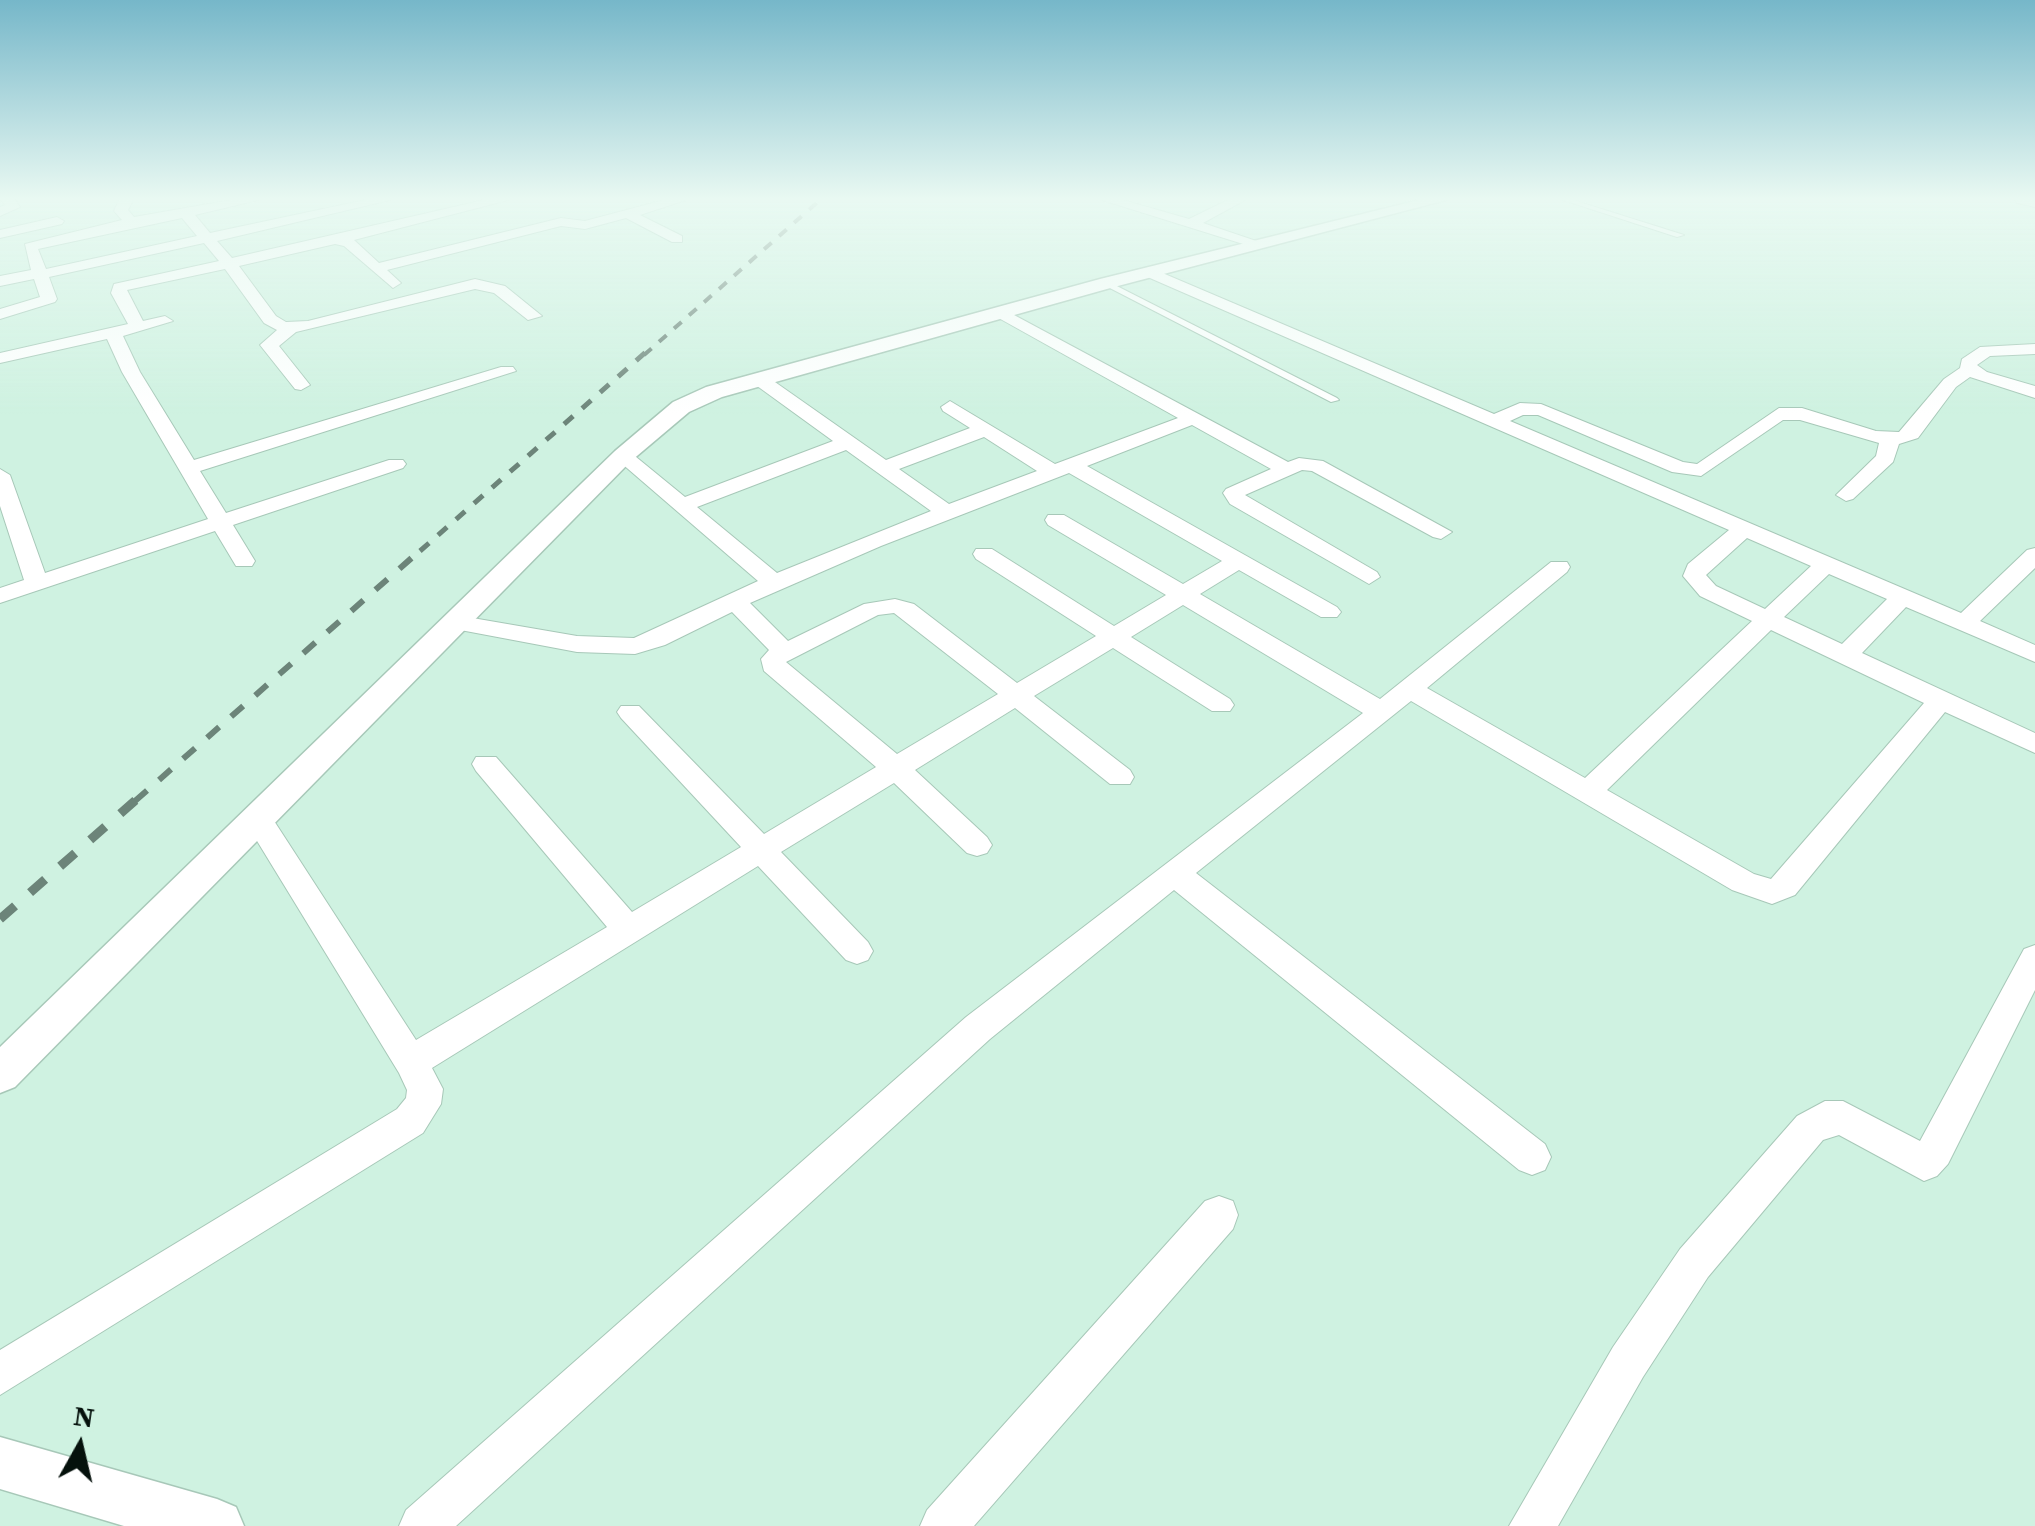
<!DOCTYPE html>
<style>
body{margin:0}
#map{position:relative;width:2035px;height:1526px;overflow:hidden;background:#cff2e1;font-family:"Source Serif 4",serif}
canvas{display:block}
.north{position:absolute;left:30px;top:1396px;width:100px;height:100px;-webkit-text-stroke:8px #cff2e1;paint-order:stroke;rotate:8deg;font-size:28px;font-weight:700;line-height:40px;text-align:center;color:#05110c}
.north::after{content:'';display:block;margin:auto;width:35px;height:45px;background:#05110c;clip-path:polygon(50% 0,100% 100%,50% 72%,0 100%)}
</style>
<div id="map">
<canvas width="2035" height="1526"></canvas>
<div class="north">N</div>
</div>
<script>
const c = document.querySelector('canvas').getContext('2d');
c.lineJoin = 'round';
const shape = rows => new Path2D(rows.map(r => 'M' + r).join(''));
function trace(path, color, width, dash) { c.strokeStyle = color; c.lineWidth = width; c.lineCap = dash ? 'butt' : 'round'; c.setLineDash(dash || []); c.stroke(path); }
function fill(path, color) { c.fillStyle = color; c.fill(path, 'evenodd'); }
const service = shape([
 [1563,200,1573,200,1684,235,1677,237,1563,200],
 [1107,281,1337,398,1339,400,1331,402,1104,285,1104,281,1107,281]
]);
const minor = shape([
 [1,200,15,200,20,207,0,216,0,207,5,205,1,200],
 [119,200,133,200,128,210,134,217,231,200,258,200,195,215,210,233,365,200,390,200,217,241,232,258,484,200,508,200,354,240,379,263,561,218,585,221,664,200,686,200,640,215,682,236,682,242,672,242,626,218,585,229,561,226,387,270,401,283,393,288,344,246,335,244,239,266,276,316,286,322,308,321,475,279,505,286,542,316,528,320,494,293,475,289,296,332,279,346,310,385,301,390,295,389,260,345,277,330,264,323,225,269,127,290,143,321,165,316,173,321,123,336,140,372,194,460,501,367,513,367,516,371,200,471,226,513,389,460,403,460,406,464,403,468,233,525,255,561,252,566,236,566,215,531,0,603,0,588,24,580,0,506,0,469,10,475,45,573,208,519,122,372,107,339,0,363,0,353,128,324,111,293,114,284,219,261,204,243,49,277,57,299,55,302,0,319,0,309,40,297,34,279,0,286,0,276,31,270,25,244,122,220,114,211,119,200],
 [182,218,197,236,46,269,38,249,182,218],
 [1102,200,1123,200,1189,219,1228,200,1245,200,1203,223,1268,245,1256,248,1102,200],
 [2015,200,2035,200,2035,207,2017,203,2015,200],
 [57,217,64,221,62,224,0,238,0,230,57,217],
 [1143,269,1153,269,1494,414,1520,403,1541,404,1683,462,1697,464,1779,408,1802,408,1876,431,1899,432,1944,379,1960,368,1962,359,1980,347,2035,344,2035,354,1990,356,1977,365,1987,372,2035,386,2035,398,1970,377,1956,387,1918,438,1899,444,1893,462,1853,499,1846,501,1836,495,1876,456,1879,443,1800,420,1783,420,1701,476,1672,472,1538,415,1523,415,1510,421,1961,613,2027,550,2035,548,2035,568,1980,621,2035,645,2035,662,1906,607,1862,653,2035,733,2035,753,1945,712,1795,895,1772,904,1732,890,1411,701,1196,873,1545,1144,1551,1157,1545,1170,1532,1175,1519,1170,1174,890,990,1039,456,1526,399,1526,406,1510,966,1017,1363,713,1183,605,1131,637,1230,699,1234,705,1230,711,1212,711,1113,648,1034,696,1130,770,1134,777,1130,784,1110,784,1015,708,915,770,987,837,992,845,987,853,977,856,967,853,894,783,781,852,868,942,873,951,868,960,857,964,846,960,758,866,432,1068,443,1089,441,1104,423,1133,0,1395,0,1350,397,1109,406,1098,407,1090,399,1073,243,818,247,810,257,807,267,810,416,1040,607,927,476,771,472,764,476,757,496,757,632,912,741,847,621,718,617,712,621,706,639,706,764,834,876,767,764,671,761,659,769,650,732,612,665,645,635,654,577,652,455,629,443,622,455,615,577,636,634,638,758,581,613,456,623,450,630,452,685,497,833,441,753,383,753,375,765,375,886,460,970,428,943,411,941,407,950,401,1055,464,1178,418,995,316,993,313,1001,308,1288,462,1299,458,1323,461,1452,532,1441,539,1433,537,1312,471,1302,470,1245,495,1377,572,1380,577,1369,584,1230,504,1223,493,1226,489,1271,469,1192,425,1087,466,1337,607,1341,612,1337,617,1321,617,1239,570,1200,594,1380,699,1551,562,1567,562,1570,567,1567,572,1427,688,1585,778,1752,621,1700,596,1683,576,1688,564,1729,530,1143,275,1143,269],
 [984,437,1037,471,949,504,899,469,984,437],
 [846,450,931,511,777,573,697,507,846,450],
 [1069,473,1222,561,1183,584,1064,515,1048,515,1045,520,1048,525,1166,595,1114,626,992,549,976,549,973,554,976,559,1096,636,1017,683,914,604,895,599,864,604,788,641,750,603,881,546,1069,473],
 [1747,538,1811,566,1765,609,1716,586,1706,575,1747,538],
 [1829,574,1887,599,1842,644,1784,617,1829,574],
 [894,613,998,694,897,754,786,662,878,615,894,613],
 [1771,630,1924,703,1771,879,1754,874,1607,790,1771,630],
 [2035,945,2035,990,1948,1164,1937,1176,1924,1181,1839,1135,1823,1140,1708,1277,1643,1377,1558,1526,1509,1526,1613,1347,1680,1249,1797,1116,1825,1101,1843,1101,1920,1141,2024,949,2035,945],
 [1219,1196,1233,1201,1238,1215,1233,1229,974,1526,920,1526,927,1510,1205,1201,1219,1196]
]);
const tertiary = shape([
 [1419,200,1446,200,1114,287,722,397,689,412,631,461,15,1087,0,1093,0,1047,615,451,673,402,706,387,1100,279,1419,200],
 [0,1437,217,1499,236,1507,244,1526,124,1526,0,1489,0,1437]
]);
trace(service, '#a7c8b8', 2);
trace(minor, '#a7c8b8', 2);
trace(tertiary, '#a7c8b8', 3);
fill(service, '#fff');
fill(minor, '#fff');
fill(tertiary, '#fff');
trace(shape([
 [644,355,820,200]
]), '#6c8479', 4, [10, 10]);
trace(shape([
 [420,551,646,352]
]), '#6c8479', 5, [12, 12]);
trace(shape([
 [135,801,423,548]
]), '#6c8479', 6, [16, 16]);
trace(shape([
 [0,919,138,798]
]), '#6c8479', 9, [20, 20]);
const sky = c.createLinearGradient(0, 0, 0, 414);
sky.addColorStop(0, '#76b7c9');
sky.addColorStop(0.48, '#e9f9f2');
sky.addColorStop(1, '#e9f9f200');
c.fillStyle = sky;
c.fillRect(0, 0, 2035, 414);
</script>
